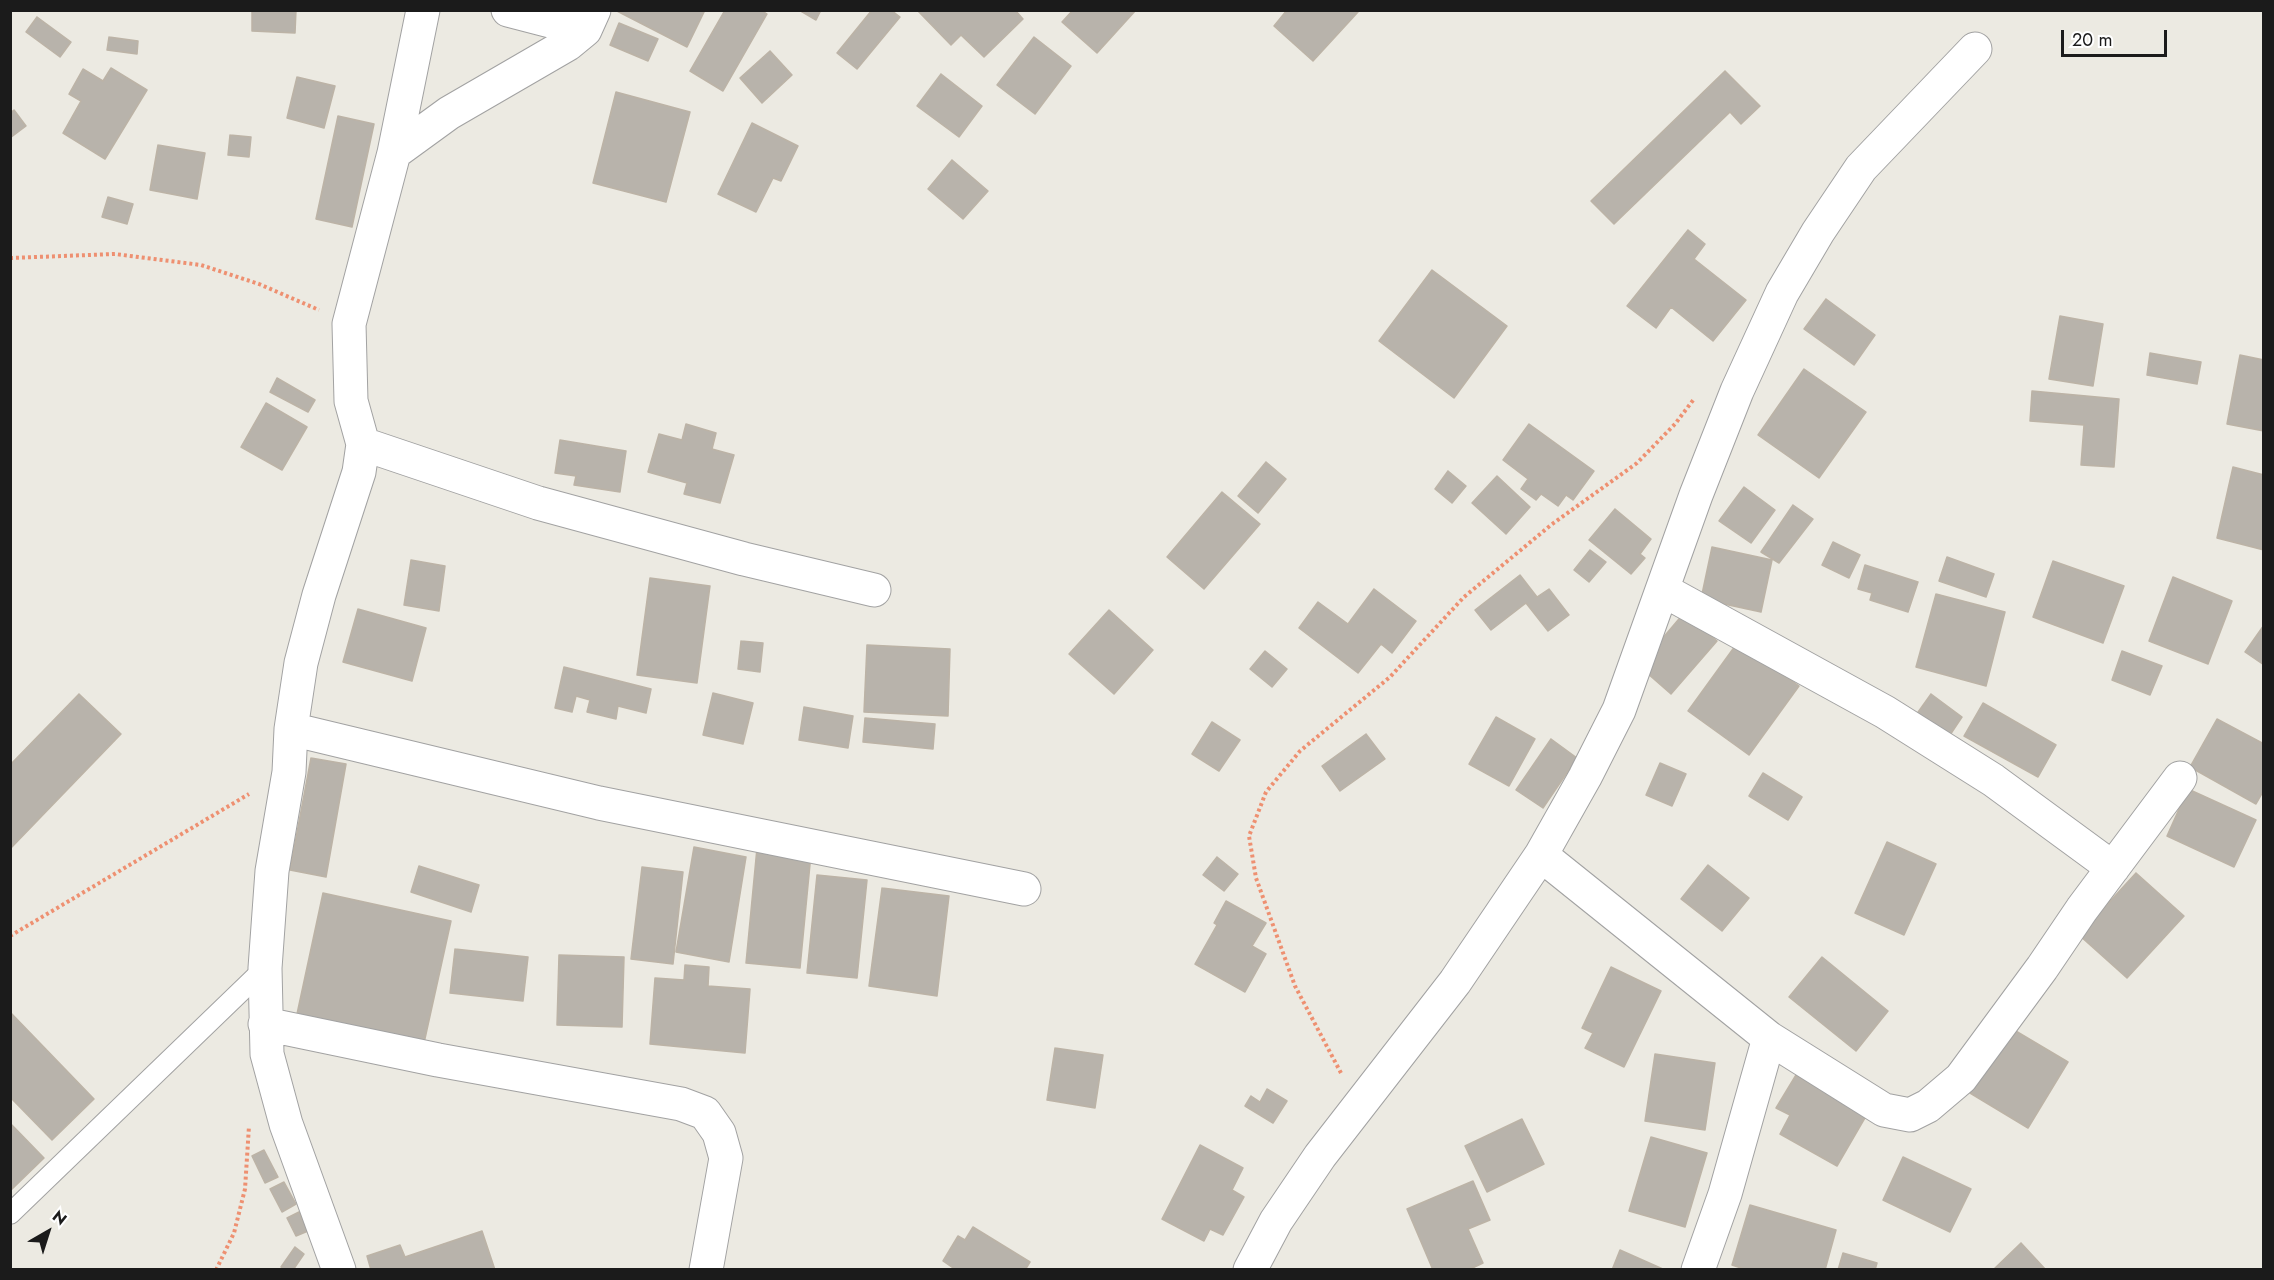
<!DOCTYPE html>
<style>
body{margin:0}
#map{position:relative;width:2274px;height:1280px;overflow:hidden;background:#eceae2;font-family:Jost,sans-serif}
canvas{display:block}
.frame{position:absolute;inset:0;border:12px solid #1b1b1b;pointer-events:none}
.north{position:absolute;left:18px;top:1202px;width:60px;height:60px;-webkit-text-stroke:4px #fff;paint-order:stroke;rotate:39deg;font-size:16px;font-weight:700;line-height:24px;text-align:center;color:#1b1b1b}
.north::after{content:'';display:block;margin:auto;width:21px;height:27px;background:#1b1b1b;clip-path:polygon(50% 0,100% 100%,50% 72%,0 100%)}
.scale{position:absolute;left:2061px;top:30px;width:106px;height:27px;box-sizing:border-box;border:3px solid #1b1b1b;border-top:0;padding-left:8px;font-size:18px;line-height:21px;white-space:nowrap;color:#1b1b1b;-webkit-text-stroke:4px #fff;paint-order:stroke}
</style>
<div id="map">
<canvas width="2274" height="1280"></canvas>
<div class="frame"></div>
<div class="north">N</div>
<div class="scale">20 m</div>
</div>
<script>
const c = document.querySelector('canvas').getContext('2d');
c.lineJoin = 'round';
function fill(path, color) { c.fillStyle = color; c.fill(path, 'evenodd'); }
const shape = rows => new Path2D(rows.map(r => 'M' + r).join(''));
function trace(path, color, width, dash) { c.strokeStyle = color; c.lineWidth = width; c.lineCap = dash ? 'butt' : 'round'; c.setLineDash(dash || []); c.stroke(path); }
const building = shape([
 [252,10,296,10,295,33,252,31,252,10],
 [615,10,705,10,687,47,615,10],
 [725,10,761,10,767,14,723,91,690,71,725,10],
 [799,10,821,10,816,20,799,10],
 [872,10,891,10,900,17,857,69,837,53,872,10],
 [917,10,1015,10,1023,19,984,57,961,35,951,45,917,10],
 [1073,10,1136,10,1097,53,1062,22,1073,10],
 [1287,10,1356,10,1358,12,1313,61,1274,26,1287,10],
 [37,17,71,42,60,57,26,32,37,17],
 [619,23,658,39,648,61,610,45,619,23],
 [109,37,138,41,137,54,107,50,109,37],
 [1034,37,1071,66,1035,114,997,85,1034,37],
 [770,51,792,75,762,103,740,78,770,51],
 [111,68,147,90,105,159,63,133,81,101,69,94,83,69,103,81,111,68],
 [1725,71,1760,106,1741,124,1730,112,1614,224,1591,201,1725,71],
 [941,74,982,106,959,137,917,106,941,74],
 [297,77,335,86,324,128,287,118,297,77],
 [616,92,690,112,666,202,593,183,616,92],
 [14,110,26,126,10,138,10,113,14,110],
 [338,116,374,124,352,227,316,219,338,116],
 [752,123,798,146,781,181,773,178,756,212,718,194,752,123],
 [230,135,251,137,249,157,228,155,230,135],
 [158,145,205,153,197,199,150,190,158,145],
 [952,160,988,191,963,219,928,189,952,160],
 [108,197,133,204,127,224,102,217,108,197],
 [1688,230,1705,244,1694,259,1746,300,1713,341,1671,307,1656,328,1627,306,1688,230],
 [1432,270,1507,326,1454,398,1379,341,1432,270],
 [1826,299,1875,335,1854,365,1804,329,1826,299],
 [2060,316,2103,324,2093,386,2049,379,2060,316],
 [2150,353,2201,362,2197,384,2147,375,2150,353],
 [2240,355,2264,360,2264,431,2227,424,2240,355],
 [1804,369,1866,412,1819,478,1758,435,1804,369],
 [277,378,315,400,308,412,270,392,277,378],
 [2032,391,2119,399,2114,467,2081,465,2084,425,2030,421,2032,391],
 [266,403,307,427,282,470,241,447,266,403],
 [686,424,716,433,712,449,734,455,720,503,684,494,687,483,648,472,659,434,682,440,686,424],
 [1529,424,1594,471,1573,500,1566,495,1558,506,1541,494,1536,500,1521,489,1528,479,1503,460,1529,424],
 [560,440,626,451,620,492,574,485,576,476,555,473,560,440],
 [1266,462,1286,479,1258,513,1238,496,1266,462],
 [2233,467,2264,475,2264,550,2217,538,2233,467],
 [1448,471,1466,486,1452,503,1435,489,1448,471],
 [1497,476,1530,507,1506,534,1472,503,1497,476],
 [1744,487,1775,510,1751,543,1719,521,1744,487],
 [1222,492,1260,524,1204,589,1167,557,1222,492],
 [1793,505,1813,519,1779,563,1761,552,1793,505],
 [1615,509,1651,539,1640,554,1645,558,1631,574,1589,540,1615,509],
 [1833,542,1860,555,1849,578,1822,565,1833,542],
 [1712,547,1772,560,1761,612,1701,599,1712,547],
 [1590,550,1606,562,1589,582,1574,570,1590,550],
 [1947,557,1994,574,1986,597,1939,581,1947,557],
 [411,560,445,566,439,611,404,605,411,560],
 [2053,561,2124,586,2103,643,2033,617,2053,561],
 [1865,565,1918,582,1908,612,1870,600,1872,593,1858,589,1865,565],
 [1520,575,1537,597,1549,589,1569,615,1548,631,1526,603,1491,630,1475,610,1520,575],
 [2173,577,2232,601,2208,664,2149,641,2173,577],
 [650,578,710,586,697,683,637,675,650,578],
 [1374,589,1416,621,1392,653,1381,644,1358,673,1299,628,1318,602,1348,624,1374,589],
 [1936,594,2005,612,1986,686,1916,667,1936,594],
 [358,609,426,628,412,681,343,662,358,609],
 [1109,610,1153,650,1114,694,1069,654,1109,610],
 [1684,613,1717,641,1671,694,1639,666,1684,613],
 [2264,625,2264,665,2245,652,2264,625],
 [741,641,763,643,760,672,738,669,741,641],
 [1738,642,1799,686,1749,755,1688,711,1738,642],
 [867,645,950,649,948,716,864,712,867,645],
 [1265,651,1287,669,1272,687,1250,669,1265,651],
 [2122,651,2162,666,2150,695,2112,680,2122,651],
 [564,667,651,689,646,713,618,706,616,719,587,712,590,700,576,696,572,712,555,708,564,667],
 [713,693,753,703,743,744,703,735,713,693],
 [79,694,121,734,10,849,10,765,79,694],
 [1931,694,1962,717,1948,738,1916,715,1931,694],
 [1983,703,2056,745,2038,777,1964,736,1983,703],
 [804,707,853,716,848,748,799,740,804,707],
 [1496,717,1535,739,1509,786,1469,764,1496,717],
 [865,718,935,724,933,749,863,742,865,718],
 [2217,719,2264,744,2264,790,2256,804,2190,767,2217,719],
 [1212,722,1240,740,1219,771,1192,754,1212,722],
 [1366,734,1385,759,1340,791,1322,766,1366,734],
 [1551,739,1577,758,1543,808,1516,790,1551,739],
 [311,758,346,764,326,877,290,870,311,758],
 [1660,763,1686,774,1672,806,1646,795,1660,763],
 [1763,773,1802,797,1788,820,1749,796,1763,773],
 [2188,789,2256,820,2234,867,2167,836,2188,789],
 [1887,842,1936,864,1904,935,1855,913,1887,842],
 [694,847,746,857,729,962,676,952,694,847],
 [757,848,811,854,800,968,746,963,757,848],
 [1217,857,1238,874,1224,891,1203,875,1217,857],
 [1708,865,1749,898,1722,931,1681,899,1708,865],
 [419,866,479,885,471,912,411,892,419,866],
 [642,867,683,872,673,964,631,959,642,867],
 [2136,873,2184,916,2127,978,2079,935,2136,873],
 [817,875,867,880,857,978,807,973,817,875],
 [882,888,949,896,937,996,869,986,882,888],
 [323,893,451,921,424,1043,297,1014,323,893],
 [1226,901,1266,923,1252,946,1266,954,1245,992,1195,964,1217,925,1214,923,1226,901],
 [455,949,528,957,523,1001,450,993,455,949],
 [559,955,624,957,622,1027,557,1025,559,955],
 [1822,957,1888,1011,1856,1051,1789,997,1822,957],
 [685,965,709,967,708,986,750,989,745,1053,650,1044,655,978,684,980,685,965],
 [1611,967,1661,991,1624,1067,1585,1048,1593,1033,1582,1028,1611,967],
 [10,1012,94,1099,52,1140,10,1097,10,1012],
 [2009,1027,2068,1062,2028,1128,1970,1093,2009,1027],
 [1055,1048,1103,1055,1095,1108,1047,1100,1055,1048],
 [1655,1054,1715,1063,1705,1130,1645,1121,1655,1054],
 [1796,1075,1866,1116,1837,1166,1780,1134,1790,1115,1776,1108,1796,1075],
 [1267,1089,1287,1101,1273,1123,1245,1106,1251,1096,1260,1102,1267,1089],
 [1522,1119,1544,1164,1487,1192,1465,1146,1522,1119],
 [10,1123,44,1158,10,1191,10,1123],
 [1651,1137,1707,1153,1685,1227,1629,1211,1651,1137],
 [1200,1145,1243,1168,1232,1190,1244,1197,1223,1235,1210,1229,1204,1241,1162,1219,1200,1145],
 [264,1150,278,1177,265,1183,252,1156,264,1150],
 [1903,1157,1971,1189,1950,1232,1883,1200,1903,1157],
 [1473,1181,1490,1220,1468,1229,1483,1263,1468,1270,1433,1270,1407,1209,1473,1181],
 [284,1182,296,1204,282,1212,270,1189,284,1182],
 [1750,1205,1836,1230,1825,1270,1747,1270,1732,1265,1750,1205],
 [299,1212,308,1231,296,1236,287,1218,299,1212],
 [973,1227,1030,1262,1025,1270,956,1270,943,1261,958,1236,965,1240,973,1227],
 [482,1231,495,1270,371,1270,367,1256,400,1245,405,1257,482,1231],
 [2021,1243,2046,1270,1993,1270,2021,1243],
 [295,1247,304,1254,293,1270,284,1270,281,1267,295,1247],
 [1620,1250,1665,1270,1612,1270,1620,1250],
 [1843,1253,1877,1263,1875,1270,1838,1270,1843,1253]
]);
fill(building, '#b8b3ab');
trace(building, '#bcb3a6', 1.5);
const lane = shape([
 [10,1214,265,968]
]);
const street = shape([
 [508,10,585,30],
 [394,153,449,113,568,44,585,30,594,10],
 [363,444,538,503,744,559,874,590],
 [1663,590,1885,712,1993,780,2113,868],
 [291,729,599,803,1024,889],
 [1541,855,1769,1038,1884,1110,1910,1115,1928,1106,1961,1078,2042,968,2082,909,2180,778],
 [265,1024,438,1060,681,1104,705,1113,719,1133,726,1158,706,1270],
 [339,1270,286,1124,267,1054,265,968,272,871,289,772,291,729,301,663,319,595,359,472,363,444,351,401,349,324,394,153,423,10],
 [1250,1270,1276,1221,1320,1156,1455,982,1541,855,1585,777,1619,710,1696,495,1737,391,1782,293,1818,232,1861,168,1975,49],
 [1698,1270,1725,1194,1769,1038]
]);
trace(lane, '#a2a2a2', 22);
trace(street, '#a2a2a2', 35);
trace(shape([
 [10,258,115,254,201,265,259,284,319,310],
 [10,936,249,794],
 [1341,1073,1295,986,1256,878,1249,836,1266,792,1300,751,1390,677,1464,597,1551,525,1637,463,1675,424,1694,399],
 [216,1270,234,1233,245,1189,249,1126]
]), '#ee9071', 4, [3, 3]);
trace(lane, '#fff', 20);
trace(street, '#fff', 33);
</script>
